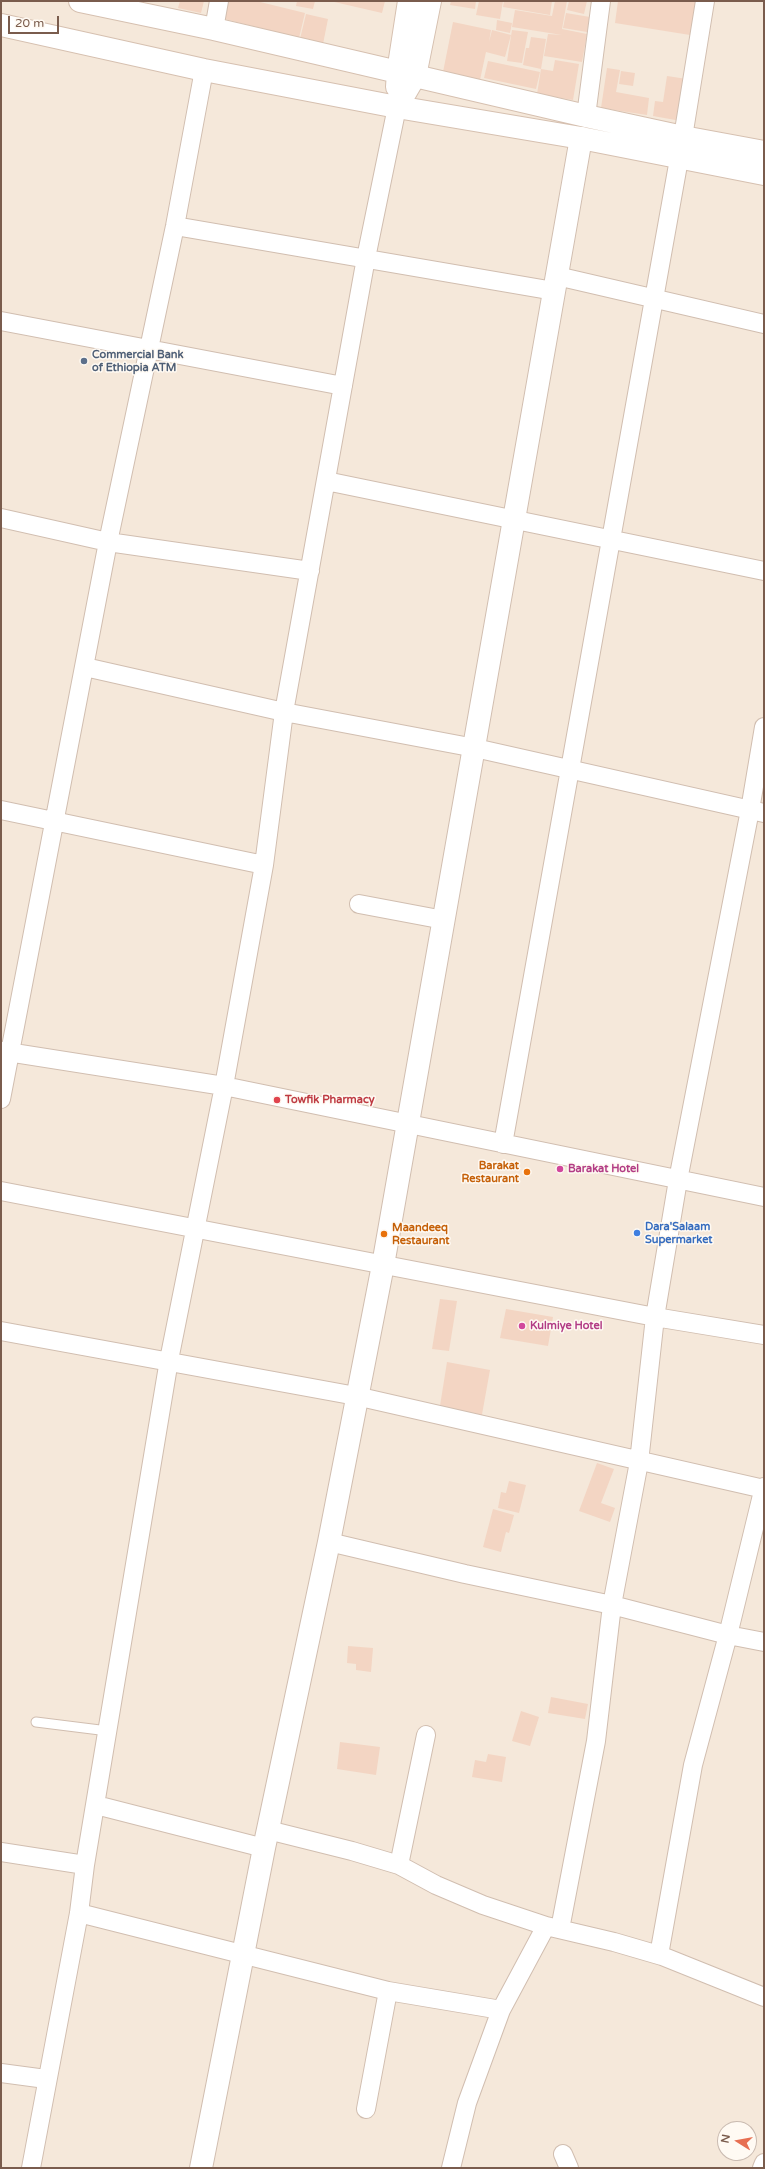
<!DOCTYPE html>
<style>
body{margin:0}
#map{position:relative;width:765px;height:2169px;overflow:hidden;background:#fdf6ec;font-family:"Varela Round",sans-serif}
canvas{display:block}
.frame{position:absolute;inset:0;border:2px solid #7a5c4d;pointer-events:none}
.north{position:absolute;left:717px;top:2121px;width:40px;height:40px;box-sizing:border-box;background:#fffaf3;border:1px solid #cabbb1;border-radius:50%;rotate:281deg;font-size:11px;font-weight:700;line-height:16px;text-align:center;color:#7a5c4d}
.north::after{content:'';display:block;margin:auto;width:14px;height:18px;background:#e76f51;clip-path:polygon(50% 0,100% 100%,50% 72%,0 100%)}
.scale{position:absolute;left:8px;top:16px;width:51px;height:18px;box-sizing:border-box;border:2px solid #7a5c4d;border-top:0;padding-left:5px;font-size:12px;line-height:14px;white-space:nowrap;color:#7a5c4d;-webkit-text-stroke:3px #fffaf3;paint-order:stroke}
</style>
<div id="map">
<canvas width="765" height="2169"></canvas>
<div class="frame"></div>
<div class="north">N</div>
<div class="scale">20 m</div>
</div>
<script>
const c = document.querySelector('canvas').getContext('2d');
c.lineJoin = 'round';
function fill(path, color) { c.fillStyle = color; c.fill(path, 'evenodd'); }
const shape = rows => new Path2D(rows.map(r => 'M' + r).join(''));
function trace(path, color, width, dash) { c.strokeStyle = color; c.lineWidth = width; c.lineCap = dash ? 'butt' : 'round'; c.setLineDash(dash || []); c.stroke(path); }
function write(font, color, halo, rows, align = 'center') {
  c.font = font + ' "Varela Round",sans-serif'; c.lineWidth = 3; c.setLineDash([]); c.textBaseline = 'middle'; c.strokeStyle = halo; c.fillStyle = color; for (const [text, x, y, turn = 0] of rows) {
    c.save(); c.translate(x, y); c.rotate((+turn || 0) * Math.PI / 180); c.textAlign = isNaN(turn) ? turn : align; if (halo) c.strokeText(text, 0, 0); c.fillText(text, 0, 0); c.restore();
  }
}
fill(shape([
 [1,1,764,1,764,2168,1,2168],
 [725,2129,749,2129,749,2153,725,2153]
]), '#f5e8da');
fill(shape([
 [180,1,204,1,201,13,178,8],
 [229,1,256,1,305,13,299,38,225,19],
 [297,1,315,1,313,9,296,6],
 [330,1,385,1,382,13],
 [451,1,476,1,475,9,450,5],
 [479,1,503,1,500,19,476,15],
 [504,1,552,1,550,15,503,7],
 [555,1,567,1,562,29,587,34,582,62,544,56,548,34,562,35,512,27,515,10,552,16],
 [569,1,587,1,584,14,567,10],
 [618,1,696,1,690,35,615,23],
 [566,13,590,17,587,32,563,28],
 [306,14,328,19,323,44,300,39],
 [497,20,512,23,510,33,496,30],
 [453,22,491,30,489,42,492,30,511,35,505,57,486,52,480,80,443,72],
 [512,30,528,32,522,63,507,61],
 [531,37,546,39,541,69,523,65,526,48,529,48],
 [555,60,579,64,573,100,537,94,541,69,553,71],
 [488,61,540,72,536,89,484,78],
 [607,68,620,70,616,92,649,98,647,115,601,108],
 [621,71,635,73,633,86,619,84],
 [667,76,687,79,681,121,653,116,655,101,663,102],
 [440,1299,457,1301,449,1351,432,1349],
 [506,1309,553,1317,548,1346,500,1338],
 [447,1362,490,1370,481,1420,439,1412],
 [597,1463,614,1469,601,1503,615,1508,610,1522,579,1511],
 [509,1481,526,1485,519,1513,498,1508,501,1492,506,1493],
 [493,1509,514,1515,509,1533,506,1532,501,1552,483,1547],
 [348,1646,373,1648,371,1672,356,1670,356,1664,347,1663],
 [551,1697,588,1704,585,1719,548,1713],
 [521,1711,539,1717,530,1746,512,1741],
 [340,1742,380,1747,376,1775,337,1769],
 [488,1754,506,1757,502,1782,472,1777,475,1760,486,1762]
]), '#f3d5c3');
const service = shape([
 [36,1722,108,1731]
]);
const minor = shape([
 [214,29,219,1],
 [586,116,601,1],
 [683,137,705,1],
 [175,226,554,291],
 [557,276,764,324],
 [1,321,343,386],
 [326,481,764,571],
 [1,518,108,542,310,571],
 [85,667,284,712,475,748,764,813],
 [1,810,264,865],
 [359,904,444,920],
 [1,1051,224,1086,764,1197],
 [1,1099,108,542,175,226,204,70],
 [503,1144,679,159],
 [1,1191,655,1317,764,1335],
 [1,1331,356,1396,764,1489],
 [329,1542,465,1574,612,1605,728,1635,764,1642],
 [96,1805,264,1848],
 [268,1830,352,1851,399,1865,436,1885,483,1905,546,1926,614,1942,662,1956,764,1997],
 [1,1852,85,1865],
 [399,1865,426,1735],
 [79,1913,388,1991,501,2010],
 [560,1929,596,1741,612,1605,639,1462,655,1317,678,1180,750,810,764,727],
 [659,1955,693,1765,728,1635,764,1487],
 [1,2073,46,2079],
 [366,2109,388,1991],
 [563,2154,569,2168],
 [31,2168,79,1913,85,1865,169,1360,224,1086,264,865,284,712,366,258,397,107],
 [451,2168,467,2103,501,2010,546,1926],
 [762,2168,764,2163]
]);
const tertiary = shape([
 [201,2168,264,1848,329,1542,383,1265,581,138]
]);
const secondary = shape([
 [80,1,214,29,586,116,683,137,764,152],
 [1,25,204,70,397,107,581,138,764,174],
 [397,87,398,72,409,1],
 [397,107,415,76,430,1]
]);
trace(service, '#d1beb0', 11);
trace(minor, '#d1beb0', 20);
trace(tertiary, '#d1beb0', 24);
trace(secondary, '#d6c0b0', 24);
trace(service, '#fff', 9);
trace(minor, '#fff', 18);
trace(tertiary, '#fff', 22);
trace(secondary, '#fff', 22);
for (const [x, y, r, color] of [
 [84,361,4,"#5c6f8a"],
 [277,1100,4,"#e0444e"],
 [560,1169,4,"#d1479c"],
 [527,1172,4,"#e8710a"],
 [637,1233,4,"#3f7fe0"],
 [384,1234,4,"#e8710a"],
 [522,1326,4,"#d1479c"]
]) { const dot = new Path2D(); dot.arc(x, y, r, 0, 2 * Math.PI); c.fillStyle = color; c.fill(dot); trace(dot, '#fffaf3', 1.5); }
write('bold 11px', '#4e5e75', '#fffaf3', [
 ["Commercial Bank",92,355],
 ["of Ethiopia ATM",92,368]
], 'left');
write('bold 11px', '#be3a42', '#fffaf3', [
 ["Towfik Pharmacy",285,1100]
], 'left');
write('bold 11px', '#c56008', '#fffaf3', [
 ["Barakat",519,1166],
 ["Restaurant",519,1179],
 ["Maandeeq",392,1228,"left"],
 ["Restaurant",392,1241,"left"]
], 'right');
write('bold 11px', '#b23c85', '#fffaf3', [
 ["Barakat Hotel",568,1169],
 ["Kulmiye Hotel",530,1326]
], 'left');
write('bold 11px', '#366cbe', '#fffaf3', [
 ["Dara'Salaam",645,1227],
 ["Supermarket",645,1240]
], 'left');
</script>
